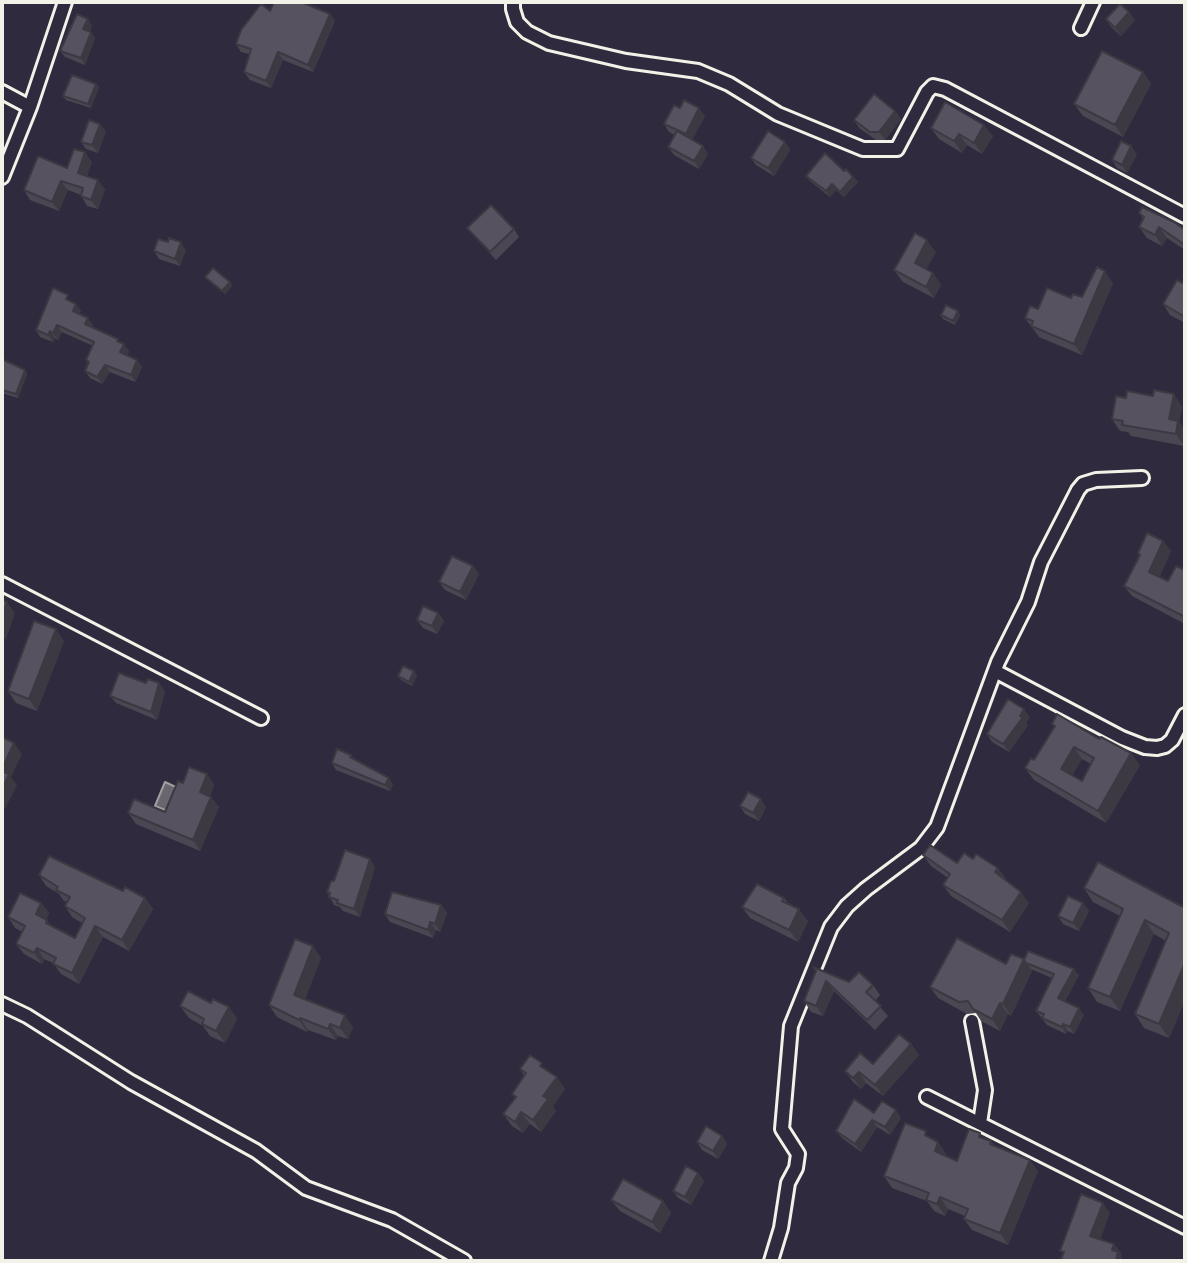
<!DOCTYPE html>
<style>
body{margin:0}
#map{position:relative;width:1187px;height:1263px;overflow:hidden;background:#2f2a3d;font-family:Delius,sans-serif}
canvas{display:block}
.frame{position:absolute;inset:0;border:4px solid #f4f1e8;pointer-events:none}
</style>
<div id="map">
<canvas width="1187" height="1263"></canvas>
<div class="frame"></div>
</div>
<script>
const c = document.querySelector('canvas').getContext('2d');
c.lineJoin = 'round';
function fill(path, color) { c.fillStyle = color; c.fill(path, 'evenodd'); }
const shape = rows => new Path2D(rows.map(r => 'M' + r).join(''));
function trace(path, color, width, dash) { c.strokeStyle = color; c.lineWidth = width; c.lineCap = dash ? 'butt' : 'round'; c.setLineDash(dash || []); c.stroke(path); }
const water = shape([
 [165,782,180,789,170,812,155,806,165,782]
]);
fill(water, '#6a6670');
trace(water, '#a19ea0', 2);
const minor = shape([
 [513,2,513,9,517,22,527,32,549,43,626,61,698,71,729,84,778,114,863,149,897,149,927,92,933,86,945,89,1185,216],
 [1081,28,1093,2],
 [2,92,30,107],
 [2,177,30,107,65,2],
 [2,584,261,718],
 [995,671,1122,738,1145,747,1157,748,1165,746,1172,740,1185,715],
 [2,1004,27,1016,131,1082,256,1151,306,1188,392,1220,464,1261],
 [972,1021,985,1090,980,1123],
 [927,1097,1185,1227],
 [771,1261,781,1228,788,1183,796,1168,798,1154,782,1129,791,1026,831,927,847,906,866,889,921,848,937,827,998,662,1028,602,1041,562,1078,490,1083,484,1096,480,1142,478]
]);
trace(minor, '#f4f1e8', 18);
trace(minor, '#2f2a3d', 12);
fill(shape([
 [274,2,303,2,330,14,335,21,313,72,283,60,271,88,250,80,244,72,249,54,241,52,236,44,270,11],
 [1129,12,1135,20,1121,36,1111,27,1106,19],
 [92,25,90,31,95,38,85,65,65,57,60,51],
 [1143,72,1151,84,1123,137,1083,116,1074,104],
 [96,84,99,87,91,108,66,100,63,96],
 [680,108,705,116,692,140,703,146,708,154,699,169,674,155,668,147,675,135,669,132,664,124],
 [895,111,901,119,885,140,876,140,859,128,854,120],
 [931,128,993,136,982,154,967,145,962,153,939,139],
 [106,131,98,153,86,149,81,142],
 [785,142,790,150,774,176,756,165,751,158],
 [1137,154,1127,173,1117,168,1112,160],
 [92,162,87,176,105,189,98,209,87,206,81,195,68,190,59,211,30,200,24,190,67,168],
 [844,171,853,177,858,182,844,197,836,190,830,197,810,181,806,176],
 [1139,213,1185,230,1185,250,1167,238,1162,246,1147,238,1139,227,1143,219],
 [467,228,514,229,519,237,496,260,473,235],
 [186,250,180,266,159,259,154,251],
 [936,252,926,269,933,273,941,285,934,298,903,282,894,270],
 [1185,278,1185,323,1170,315,1163,304],
 [1113,283,1082,355,1039,337,1025,318,1038,309,1071,298,1082,297],
 [73,302,76,304,81,311,79,314,93,325,92,327,121,343,129,351,127,355,137,360,142,367,135,382,110,372,102,384,90,378,85,371,88,363,86,360,93,346,62,332,58,340,55,338,53,342,40,337,36,330],
 [941,315,960,315,955,325,943,319],
 [2,359,25,370,27,374,18,398,2,393],
 [1182,406,1179,422,1185,430,1184,446,1131,436,1128,432,1120,431,1112,419],
 [1163,541,1171,551,1159,577,1168,581,1185,570,1185,624,1132,596,1124,586,1139,556,1138,553],
 [473,566,479,574,466,600,445,590,439,582],
 [438,613,444,621,437,634,423,628,417,620],
 [64,641,37,711,16,703,8,691],
 [417,675,412,686,401,680,398,676],
 [165,691,157,720,116,703,110,696],
 [1030,717,1026,722,1028,725,1009,752,992,742,987,734],
 [1052,724,1140,765,1106,823,1034,780,1025,768,1034,760,1054,727],
 [1082,759,1091,764,1082,781,1072,775],
 [351,755,355,760,393,784,390,791,336,770,332,763],
 [207,774,214,785,210,796,219,807,200,851,136,824,128,813,165,812,183,783],
 [740,806,766,807,759,821,745,814],
 [923,855,957,863,973,859,998,868,1006,879,1005,880,1029,903,1010,932,951,896,943,885,948,878,931,866],
 [375,867,360,917,343,911,340,907,334,905,327,892,334,881],
 [39,875,123,891,145,898,153,909,129,951,103,937,79,984,61,974,53,963,44,959,42,964,24,954,16,944,23,932,15,928,8,917,41,903,49,913,46,919,51,926,75,938,82,923,72,917,65,906,67,902,64,901,59,894,46,886],
 [1084,888,1185,908,1185,1000,1169,1038,1144,1028,1135,1014,1166,941,1154,934,1120,1011,1097,1002,1088,988,1120,916,1093,902],
 [784,898,789,904,808,921,798,942,750,918,742,907],
 [1083,903,1089,911,1079,931,1063,924,1058,916],
 [441,905,447,913,440,932,436,930,433,938,390,922,385,914],
 [321,958,305,999,353,1027,348,1039,338,1036,336,1040,308,1030,307,1032,277,1017,269,1005],
 [1024,959,1079,975,1065,1001,1084,1015,1074,1034,1068,1031,1066,1034,1047,1025,1036,1011,1052,978,1031,969,1032,971,1011,1016,1008,1014,1000,1031,981,1021,976,1013,967,1014,938,998,930,987],
 [816,971,849,982,873,985,880,995,875,1001,888,1016,875,1030,834,991,823,1016,811,1012,804,1001],
 [211,1003,229,1007,237,1019,225,1043,210,1036,203,1026,189,1018,180,1006],
 [911,1044,919,1055,883,1096,866,1083,861,1089,853,1082,845,1071,873,1064],
 [520,1069,546,1070,565,1089,553,1106,556,1111,541,1132,530,1124,523,1133,512,1126,503,1114,515,1098,512,1094,524,1076],
 [874,1113,901,1118,890,1135,877,1127,861,1152,842,1138,836,1131],
 [722,1136,727,1144,718,1159,702,1150,697,1142],
 [984,1138,991,1141,994,1145,1038,1171,1008,1245,972,1230,964,1219,965,1216,948,1209,945,1216,934,1211,927,1201,892,1188,884,1176,932,1139,938,1142,946,1154,945,1156,957,1161],
 [698,1173,704,1181,691,1205,678,1198,673,1191],
 [611,1200,663,1201,671,1213,660,1233,620,1211]
]), '#4a4752');
fill(shape([
 [1129,12,1135,20,1121,36,1115,28],
 [330,14,335,21,313,72,308,65],
 [88,19,92,25,88,36,83,29],
 [91,32,95,38,85,65,81,58],
 [278,52,283,60,271,88,266,81],
 [1143,72,1151,84,1123,137,1115,125],
 [96,84,99,87,91,108,88,104],
 [699,108,705,116,691,142,686,134],
 [895,111,901,119,885,140,879,132],
 [100,124,106,131,98,153,92,145],
 [984,125,993,136,982,154,974,143],
 [959,134,967,145,962,153,954,141],
 [785,142,790,150,774,176,768,168],
 [703,146,708,154,699,169,694,161],
 [1131,146,1137,154,1127,173,1122,165],
 [85,152,92,162,85,182,78,173],
 [853,177,858,182,844,197,840,192],
 [98,180,105,189,98,209,91,200],
 [61,181,68,190,59,211,52,202],
 [832,184,836,190,830,197,826,191],
 [1159,227,1167,238,1162,246,1155,235],
 [927,240,936,252,923,275,915,263],
 [181,242,186,250,180,266,175,259],
 [1105,271,1113,283,1082,355,1074,344],
 [933,273,941,285,934,298,926,287],
 [230,282,233,285,225,295,222,291],
 [76,304,81,311,77,318,73,311],
 [958,311,960,315,955,325,953,321],
 [88,318,93,325,90,331,85,324],
 [57,325,62,332,58,340,53,333],
 [50,331,55,338,53,342,48,335],
 [124,344,129,351,125,359,120,352],
 [137,360,142,367,135,382,131,375],
 [105,365,110,372,102,384,97,377],
 [25,370,27,374,18,398,16,394],
 [1174,394,1182,406,1179,422,1185,430,1184,446,1176,434,1169,419],
 [1163,541,1171,551,1157,583,1149,572],
 [473,566,479,574,466,600,460,592],
 [7,602,15,613,6,640,2,635,2,615],
 [438,613,444,621,437,634,432,626],
 [56,629,64,641,37,711,29,699],
 [414,671,417,675,412,686,409,682],
 [159,683,165,691,157,720,151,712],
 [1024,709,1030,717,1026,722,1028,725,1009,752,1003,744],
 [14,743,22,754,11,777,17,785,5,809,2,805,2,769],
 [1074,747,1082,759,1069,781,1061,769],
 [1131,753,1140,765,1106,823,1098,811],
 [207,774,214,785,207,803,200,792],
 [389,778,393,784,390,791,385,785],
 [211,797,219,807,200,851,193,840],
 [761,799,766,807,759,821,753,813],
 [370,859,375,867,360,917,354,909],
 [998,868,1006,879,1003,884,995,872],
 [1021,892,1029,903,1010,932,1002,920],
 [145,898,153,909,129,951,122,940],
 [41,903,49,913,43,925,36,914],
 [1083,903,1089,911,1079,931,1073,923],
 [441,905,447,913,440,932,435,924],
 [799,909,808,921,798,942,789,930],
 [1145,920,1154,934,1120,1011,1110,997],
 [430,922,436,930,433,938,428,930],
 [95,926,103,937,79,984,72,973],
 [313,946,321,958,302,1007,294,995],
 [37,948,44,959,42,964,34,953],
 [1024,959,1032,971,1011,1016,1003,1004],
 [1185,963,1185,1000,1169,1038,1159,1024],
 [1074,969,1079,975,1063,1004,1058,998],
 [826,981,834,991,823,1016,816,1006],
 [1000,1003,1008,1014,1000,1031,992,1019],
 [229,1007,237,1019,225,1043,216,1031],
 [1079,1008,1084,1015,1074,1034,1070,1027],
 [345,1015,353,1027,348,1039,340,1028],
 [300,1018,308,1030,307,1032,299,1020],
 [330,1024,338,1036,336,1040,328,1029],
 [1063,1024,1068,1031,1066,1034,1062,1027],
 [911,1044,919,1055,883,1096,875,1085],
 [859,1072,866,1083,861,1089,853,1078],
 [557,1077,565,1089,553,1106,556,1111,541,1132,533,1120,543,1096],
 [896,1110,901,1118,890,1135,885,1127],
 [521,1112,530,1124,523,1133,515,1122],
 [872,1120,877,1127,861,1152,855,1144],
 [722,1136,727,1144,718,1159,713,1151],
 [938,1142,946,1154,943,1162,935,1151],
 [1030,1160,1038,1171,1008,1245,1000,1233],
 [698,1173,704,1181,691,1205,685,1197],
 [940,1197,948,1209,945,1216,937,1204],
 [663,1201,671,1213,660,1233,652,1222],
 [1103,1203,1110,1213,1098,1246,1090,1236],
 [1114,1244,1122,1254,1121,1256,1124,1261,1117,1261,1112,1250]
]), '#3c3942');
const building = shape([
 [274,2,301,2,330,14,308,65,278,52,266,81,244,72,251,49,236,44,241,30,261,4,270,11,274,2],
 [1120,4,1129,12,1115,28,1106,19,1120,4],
 [77,14,88,19,83,29,91,32,81,58,60,51,77,14],
 [1102,51,1143,72,1115,125,1074,104,1102,51],
 [72,75,96,84,88,104,63,96,72,75],
 [874,94,895,111,879,132,870,132,854,120,874,94],
 [684,100,699,108,686,134,664,124,674,105,680,108,684,100],
 [945,102,984,125,974,143,959,134,954,141,931,128,945,102],
 [89,120,100,124,92,145,81,142,89,120],
 [677,131,703,146,694,161,668,147,677,131],
 [768,131,785,142,768,168,751,158,768,131],
 [1121,141,1131,146,1122,165,1112,160,1121,141],
 [74,149,85,152,78,173,98,180,91,200,81,196,83,188,61,181,52,202,24,190,38,156,67,168,74,149],
 [825,153,844,171,846,169,853,177,840,192,832,184,826,191,806,176,825,153],
 [491,205,514,229,490,252,467,228,491,205],
 [1142,207,1174,222,1185,230,1185,245,1159,227,1155,235,1139,227,1144,217,1139,213,1142,207],
 [915,233,927,240,915,263,933,273,926,287,894,270,915,233],
 [169,238,181,242,175,259,154,251,158,239,168,242,169,238],
 [1097,267,1105,271,1074,344,1031,326,1033,321,1025,318,1030,306,1038,309,1047,288,1071,298,1073,294,1082,297,1097,267],
 [213,268,230,282,222,291,205,277,213,268],
 [1185,278,1185,317,1163,304,1177,280,1182,283,1185,278],
 [53,288,68,295,66,299,76,304,73,311,88,318,85,324,118,339,117,341,124,344,120,352,137,360,131,375,105,365,97,377,85,371,89,362,86,360,94,342,57,325,53,333,50,331,48,335,36,330,53,288],
 [946,305,958,311,953,321,941,315,946,305],
 [2,359,25,370,16,394,2,390,2,359],
 [1154,390,1174,394,1169,419,1178,421,1176,434,1122,425,1123,421,1112,419,1116,396,1126,398,1127,391,1153,396,1154,390],
 [1147,533,1163,541,1149,572,1168,581,1176,566,1185,570,1185,617,1124,586,1140,555,1138,553,1147,533],
 [452,556,473,566,460,592,439,582,452,556],
 [2,600,7,602,2,615,2,600],
 [423,606,438,613,432,626,417,620,423,606],
 [34,621,56,629,29,699,8,691,34,621],
 [403,666,414,671,409,682,398,676,403,666],
 [119,673,146,683,148,679,159,683,151,712,110,696,119,673],
 [1008,699,1024,709,1020,716,1023,717,1003,744,987,734,1008,699],
 [1057,714,1099,739,1101,737,1131,753,1098,811,1025,768,1031,758,1034,760,1055,726,1052,724,1057,714],
 [1074,747,1094,758,1082,781,1061,769,1074,747],
 [2,737,14,743,2,769,2,737],
 [337,749,351,755,350,757,389,778,385,785,332,763,337,749],
 [189,767,207,774,200,792,211,797,193,840,128,813,134,799,165,812,178,781,183,783,189,767],
 [2,771,9,774,2,789,2,771],
 [748,792,761,799,753,813,740,806,748,792],
 [930,845,957,863,964,853,973,859,976,854,998,868,995,872,1021,892,1002,920,943,885,950,874,923,855,930,845],
 [345,850,370,859,354,909,337,903,338,900,329,897,330,893,327,892,331,881,334,881,345,850],
 [49,856,123,891,125,887,145,898,122,940,95,926,72,973,53,964,56,958,37,948,34,953,16,944,25,926,8,917,20,893,41,903,36,914,47,920,46,923,75,938,85,918,65,906,70,897,56,890,58,887,39,875,49,856],
 [1098,862,1185,908,1185,963,1159,1024,1135,1014,1169,933,1145,920,1110,997,1088,988,1123,909,1084,888,1098,862],
 [757,884,784,898,782,901,799,909,789,930,742,907,757,884],
 [392,892,441,905,435,924,430,922,428,930,385,914,392,892],
 [1068,896,1083,903,1073,923,1058,916,1068,896],
 [957,938,1006,964,1011,954,1024,959,1003,1004,1000,1003,992,1019,973,1009,968,1001,959,1002,930,987,957,938],
 [295,939,313,946,294,995,345,1015,340,1028,330,1024,328,1029,300,1018,299,1020,269,1005,295,939],
 [1028,951,1074,969,1058,998,1079,1008,1070,1027,1063,1024,1062,1027,1042,1018,1044,1014,1036,1011,1054,974,1026,963,1024,960,1028,951],
 [813,967,849,982,859,972,873,985,866,992,881,1006,867,1020,826,981,816,1006,804,1001,816,971,813,967],
 [188,991,211,1003,213,999,229,1007,216,1031,202,1024,204,1019,180,1006,188,991],
 [899,1034,911,1044,875,1085,859,1072,853,1078,845,1071,860,1053,873,1064,899,1034],
 [530,1055,542,1063,540,1066,557,1077,543,1096,548,1099,533,1120,521,1112,515,1122,503,1114,516,1097,512,1094,526,1073,520,1069,530,1055],
 [854,1099,874,1113,882,1101,896,1110,885,1127,872,1120,855,1144,836,1131,854,1099],
 [905,1123,926,1131,925,1135,938,1142,935,1151,957,1161,969,1129,980,1133,979,1137,991,1141,990,1144,1030,1160,1000,1233,964,1219,968,1209,940,1197,937,1204,926,1200,929,1193,884,1176,905,1123],
 [706,1126,722,1136,713,1151,697,1142,706,1126],
 [686,1166,698,1173,685,1197,673,1191,686,1166],
 [623,1179,663,1201,652,1222,611,1200,623,1179],
 [1081,1194,1103,1203,1090,1236,1114,1244,1112,1250,1118,1252,1116,1260,1120,1261,1068,1261,1061,1259,1064,1252,1060,1251,1081,1194]
]);
fill(building, '#56525f');
trace(building, '#3c3942', 2);
</script>
